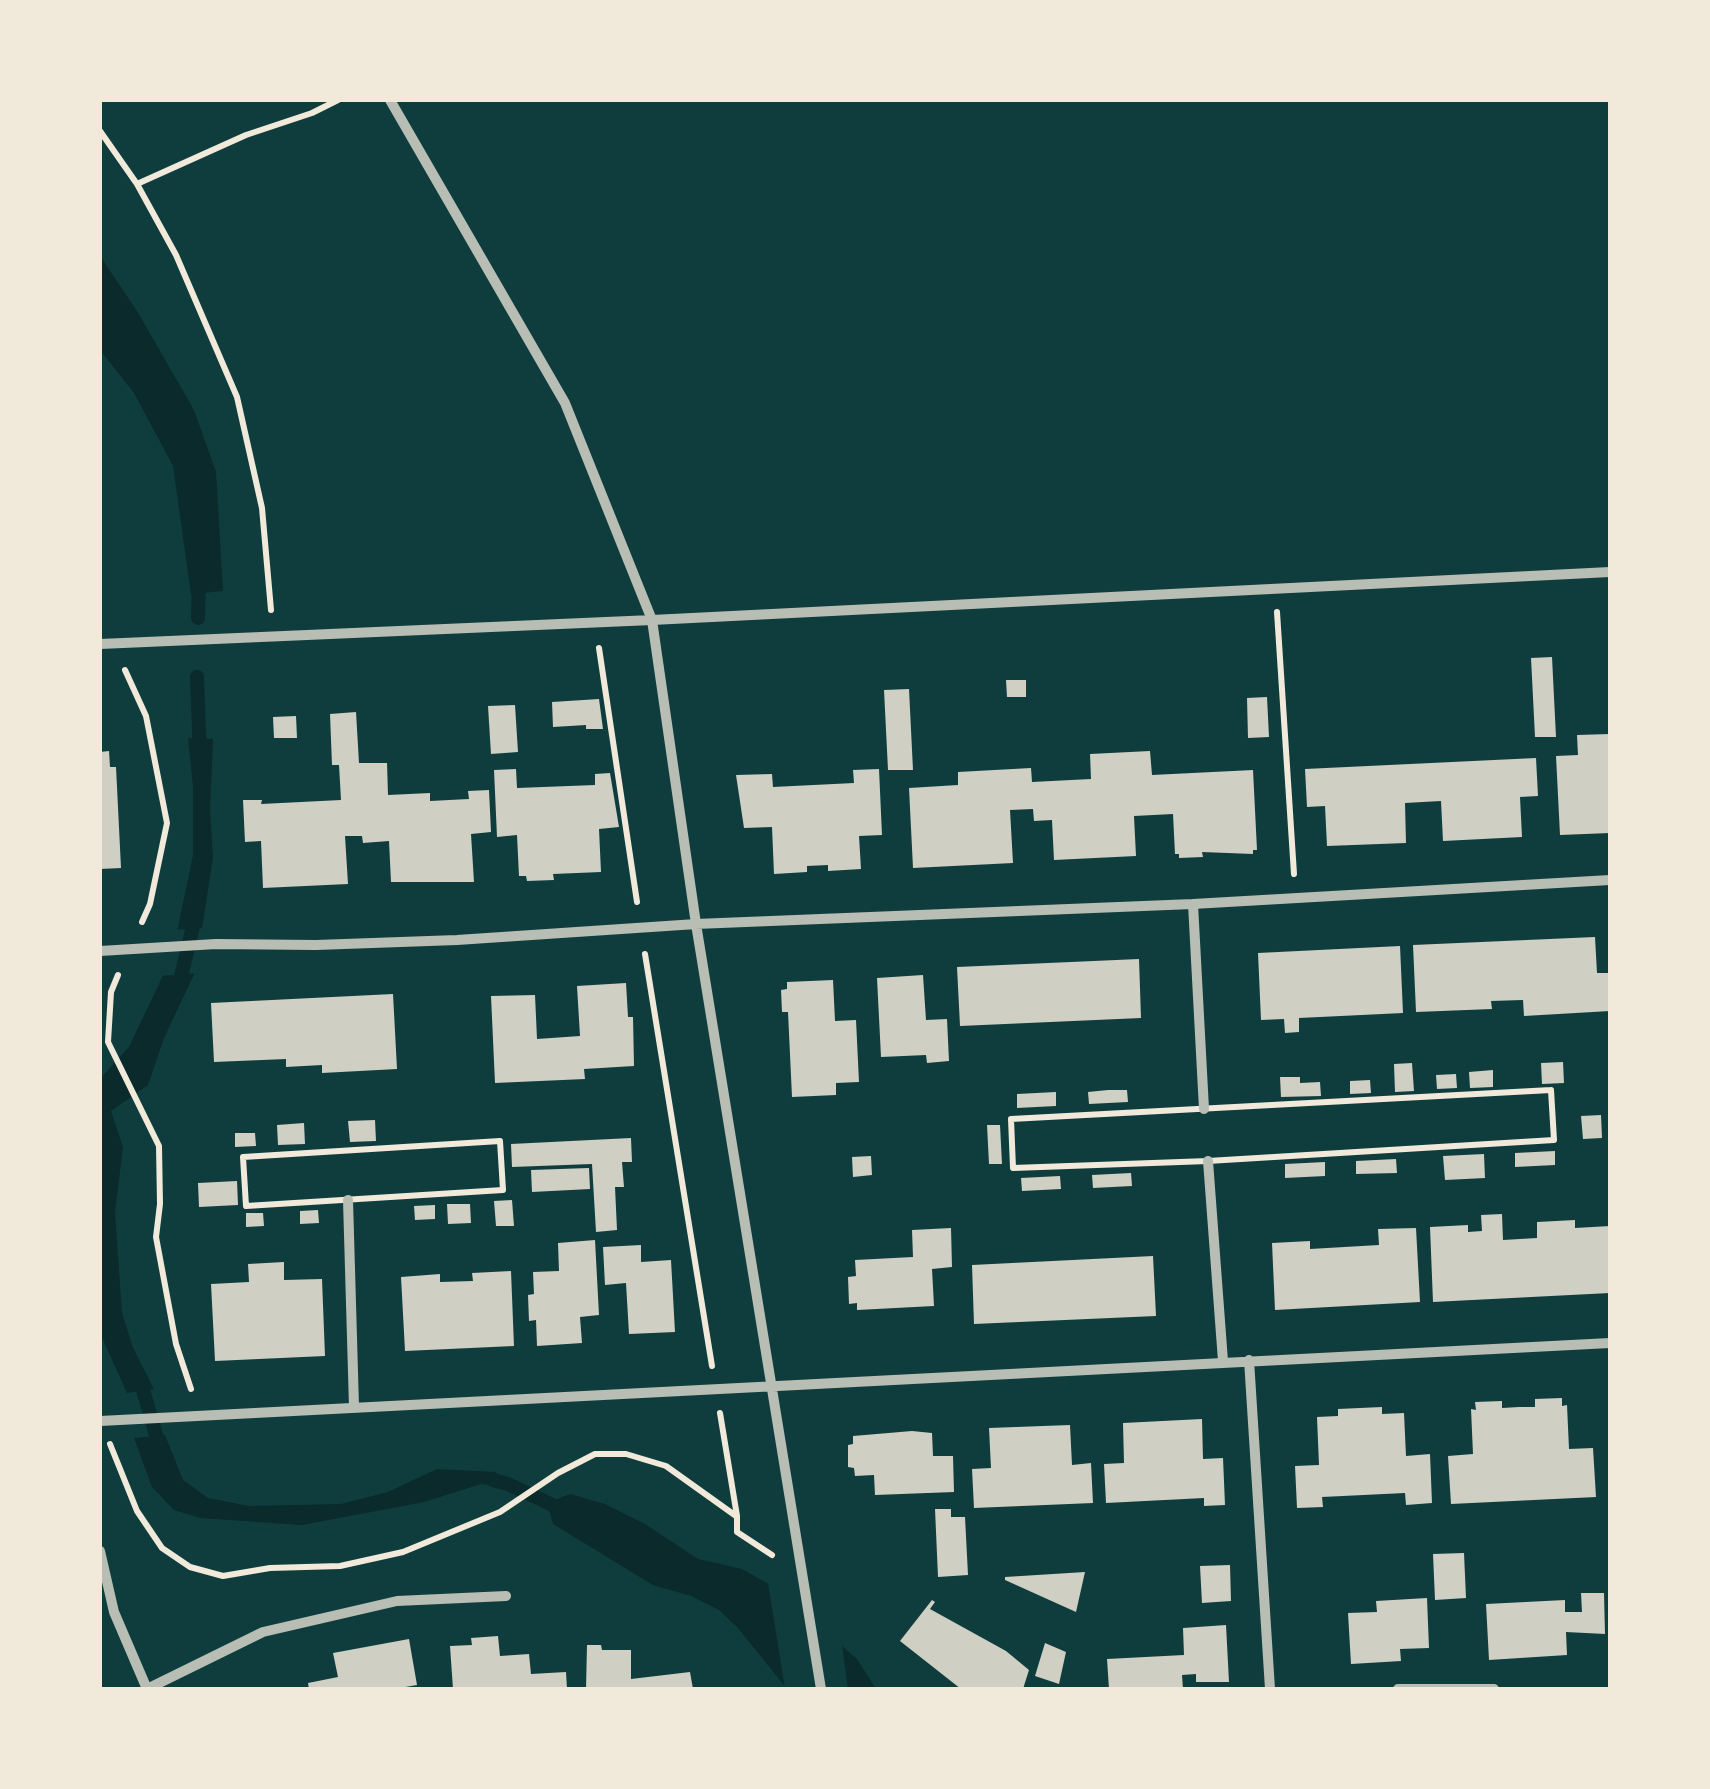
<!DOCTYPE html>
<style>
body{margin:0}
#map{position:relative;width:1710px;height:1789px;overflow:hidden;background:#0f3d3e;font-family:"Fira Sans",sans-serif}
canvas{display:block}
.frame{position:absolute;inset:0;border:102px solid #f1e9da;pointer-events:none}
</style>
<div id="map">
<canvas width="1710" height="1789"></canvas>
<div class="frame"></div>
</div>
<script>
const c = document.querySelector('canvas').getContext('2d');
c.lineJoin = 'round';
function fill(path, color) { c.fillStyle = color; c.fill(path, 'evenodd'); }
const shape = rows => new Path2D(rows.map(r => 'M' + r).join(''));
function trace(path, color, width, dash) { c.strokeStyle = color; c.lineWidth = width; c.lineCap = dash ? 'butt' : 'round'; c.setLineDash(dash || []); c.stroke(path); }
fill(shape([
 [100,256,137,311,194,410,216,472,223,591,191,594,173,466,134,393,100,350],
 [188,738,213,739,210,810,213,857,201,935,176,937,193,855,193,787],
 [167,967,197,968,164,1038,148,1085,111,1111,123,1147,115,1212,122,1313,133,1348,154,1389,127,1393,100,1333,100,1079,129,1047],
 [165,1435,183,1480,208,1498,249,1506,341,1504,388,1492,437,1469,495,1472,508,1481,506,1487,481,1484,424,1502,302,1525,200,1518,174,1510,152,1487,134,1438],
 [570,1494,605,1504,645,1524,698,1559,742,1569,772,1586,857,1659,876,1689,787,1689,738,1628,719,1610,691,1596,653,1585,553,1524,547,1503]
]), '#0a2a2b');
fill(shape([
 [207,928,202,939,176,942,171,939,172,930],
 [167,962,198,963,202,968,200,973,158,976],
 [767,1577,841,1638,848,1689,785,1689]
]), '#0f3d3e');
trace(shape([
 [198,618,199,579],
 [197,677,200,757],
 [179,985,195,918],
 [139,1376,161,1452],
 [493,1480,508,1484,561,1509]
]), '#0a2a2b', 14);
fill(shape([
 [1552,657,1556,737,1535,737,1531,658],
 [1006,680,1026,680,1026,697,1007,697],
 [909,689,913,770,888,770,884,690],
 [1267,697,1269,737,1248,738,1247,698],
 [599,699,603,729,586,729,586,725,553,727,552,702],
 [515,705,518,752,491,754,488,706],
 [356,712,359,763,387,763,388,795,430,793,430,801,469,799,468,791,489,790,491,832,471,834,474,882,391,882,389,841,363,843,362,836,345,836,348,884,263,888,261,841,245,842,243,800,262,800,261,804,341,800,339,765,332,765,330,714],
 [296,716,297,738,274,738,273,717],
 [1610,734,1610,833,1560,835,1556,756,1578,755,1577,735],
 [109,751,110,767,116,767,121,868,100,869,100,752],
 [1150,751,1152,775,1253,770,1257,850,1253,850,1253,854,1202,852,1203,857,1179,858,1179,854,1175,854,1173,814,1134,816,1136,856,1054,860,1052,820,1034,821,1033,809,1010,810,1013,863,913,868,909,788,958,785,958,772,1031,768,1032,782,1091,779,1090,754],
 [1536,758,1538,796,1520,797,1522,837,1443,841,1441,801,1405,803,1406,843,1327,846,1325,806,1307,807,1305,769],
 [516,769,517,788,595,785,595,774,610,773,619,827,599,829,601,872,553,874,554,880,527,881,526,876,519,876,517,835,497,837,494,770],
 [879,769,882,835,859,836,861,869,828,871,828,865,807,866,807,872,774,874,772,827,744,828,736,775,772,774,773,787,854,783,853,770],
 [1595,937,1597,973,1610,973,1610,1011,1524,1016,1523,1000,1491,1001,1492,1009,1416,1012,1413,945],
 [1400,946,1403,1013,1299,1018,1299,1032,1285,1033,1284,1019,1261,1020,1258,953],
 [1139,959,1141,1018,960,1026,957,967],
 [923,975,926,1020,947,1019,949,1061,927,1063,926,1055,881,1057,877,978],
 [833,980,835,1021,856,1020,859,1082,836,1083,836,1095,792,1097,788,1012,782,1012,781,990,787,989,787,982],
 [626,983,628,1017,633,1017,634,1066,584,1069,585,1079,495,1083,491,996,535,995,537,1039,580,1036,577,986],
 [393,994,397,1069,322,1073,322,1065,286,1067,286,1059,214,1062,211,1003],
 [1563,1062,1564,1083,1542,1084,1541,1063],
 [1412,1063,1414,1091,1395,1092,1394,1064],
 [1493,1070,1493,1087,1470,1088,1469,1072],
 [1456,1074,1457,1088,1437,1089,1436,1075],
 [1280,1077,1300,1077,1300,1083,1320,1082,1321,1096,1281,1097],
 [1370,1080,1371,1093,1350,1094,1350,1081],
 [1108,1090,1127,1090,1128,1102,1089,1104,1088,1092],
 [1056,1092,1056,1106,1017,1108,1017,1094],
 [1601,1115,1602,1138,1583,1139,1581,1116],
 [375,1120,376,1141,350,1142,348,1121],
 [304,1123,305,1144,278,1145,277,1125],
 [987,1125,1000,1125,1002,1164,989,1164],
 [235,1133,255,1133,256,1146,235,1147],
 [631,1138,632,1162,622,1162,624,1187,615,1187,617,1230,596,1232,592,1164,512,1167,511,1144],
 [1555,1151,1555,1165,1515,1167,1515,1153],
 [1484,1154,1485,1178,1445,1180,1443,1156],
 [871,1156,872,1175,853,1177,852,1157],
 [1396,1159,1397,1173,1356,1174,1356,1161],
 [1325,1162,1325,1176,1285,1178,1285,1164],
 [589,1168,590,1189,532,1192,531,1170],
 [1131,1173,1132,1186,1093,1188,1092,1175],
 [1060,1176,1061,1189,1022,1191,1021,1178],
 [237,1181,238,1205,199,1207,198,1183],
 [512,1200,514,1226,496,1226,494,1201],
 [447,1204,470,1204,471,1223,448,1224],
 [435,1205,435,1219,415,1220,414,1206],
 [318,1210,319,1223,300,1224,300,1211],
 [246,1213,263,1213,264,1226,246,1227],
 [1502,1214,1503,1240,1537,1238,1537,1222,1575,1220,1575,1228,1610,1226,1610,1293,1433,1302,1430,1227,1468,1225,1468,1232,1482,1231,1481,1215],
 [951,1228,952,1267,932,1269,934,1306,857,1310,857,1303,849,1304,848,1277,856,1276,855,1260,913,1257,912,1230],
 [1416,1228,1420,1302,1275,1310,1272,1243,1310,1241,1310,1249,1379,1245,1378,1229],
 [595,1240,599,1315,580,1317,582,1343,537,1346,536,1320,529,1321,528,1295,534,1294,533,1272,559,1271,558,1243],
 [641,1245,641,1262,671,1260,675,1332,629,1334,626,1283,605,1285,603,1247],
 [1153,1256,1156,1316,974,1324,972,1265],
 [284,1262,284,1280,322,1279,325,1356,215,1361,211,1284,249,1282,248,1264],
 [511,1271,514,1346,405,1351,401,1277,440,1274,440,1282,473,1281,472,1273],
 [1562,1398,1562,1406,1567,1405,1569,1449,1593,1448,1596,1497,1451,1504,1448,1456,1473,1454,1471,1409,1476,1410,1475,1402,1502,1401,1502,1408,1519,1407,1535,1407,1535,1399],
 [1382,1407,1382,1414,1404,1413,1406,1456,1430,1454,1432,1503,1406,1505,1405,1493,1322,1497,1323,1507,1297,1508,1295,1466,1319,1465,1317,1417,1338,1416,1338,1409],
 [1202,1419,1203,1459,1223,1458,1225,1505,1204,1506,1204,1498,1106,1503,1104,1464,1124,1463,1123,1423],
 [1070,1425,1072,1465,1091,1463,1093,1503,974,1508,972,1469,991,1468,989,1428],
 [912,1431,932,1433,933,1456,953,1456,954,1492,875,1495,874,1475,855,1476,854,1468,848,1467,848,1445,853,1444,853,1436],
 [935,1509,951,1509,951,1517,965,1517,968,1575,938,1577],
 [1464,1553,1466,1598,1435,1600,1433,1554],
 [1230,1565,1231,1601,1202,1603,1200,1566],
 [1085,1572,1076,1612,1005,1580,1005,1577],
 [1581,1593,1604,1593,1605,1634,1566,1632,1567,1655,1489,1660,1486,1604,1565,1600,1565,1612,1582,1612],
 [1427,1598,1429,1648,1400,1649,1401,1661,1351,1664,1348,1613,1377,1612,1376,1601],
 [932,1600,935,1602,930,1609,1006,1651,1029,1670,1023,1689,961,1689,900,1641],
 [1226,1625,1229,1682,1196,1682,1196,1674,1182,1675,1183,1689,1109,1689,1107,1659,1184,1655,1183,1628],
 [498,1636,500,1656,529,1654,531,1674,566,1672,567,1689,453,1689,450,1646,472,1645,471,1638],
 [409,1639,417,1685,394,1689,309,1689,308,1683,338,1677,333,1653],
 [1045,1643,1066,1652,1059,1684,1035,1676],
 [587,1645,601,1645,602,1650,631,1650,631,1679,690,1672,693,1689,586,1689]
]), '#cfcfc3');
trace(shape([
 [100,131,137,184,176,255,237,397,262,508,271,610],
 [137,184,246,135,312,113,338,100],
 [1277,612,1294,874],
 [599,648,637,902],
 [125,670,146,716,167,823,150,904,142,922],
 [645,954,712,1366],
 [118,975,111,992,108,1042,159,1146,160,1204,156,1237,176,1344,191,1389],
 [1551,1090,1554,1140,1208,1161,1013,1168,1011,1119,1551,1090],
 [500,1141,503,1190,246,1206,243,1157,500,1141],
 [720,1413,737,1516,737,1532,772,1555],
 [110,1444,137,1511,162,1548,190,1567,223,1576,270,1568,340,1566,403,1552,500,1512,558,1473,595,1454,626,1454,666,1466,736,1516]
]), '#f1e9da', 6);
trace(shape([
 [390,100,565,403,652,620,696,924,821,1689],
 [100,644,652,620,1610,572],
 [1193,904,1204,1109],
 [100,951,216,944,316,945,457,940,696,924,1193,904,1610,880],
 [1208,1161,1223,1361],
 [348,1200,354,1407],
 [1249,1360,1270,1689],
 [100,1421,1610,1343],
 [100,1551,114,1612,147,1689,263,1632,397,1601,506,1596],
 [1398,1689,1494,1689]
]), '#b8beb3', 10);
</script>
